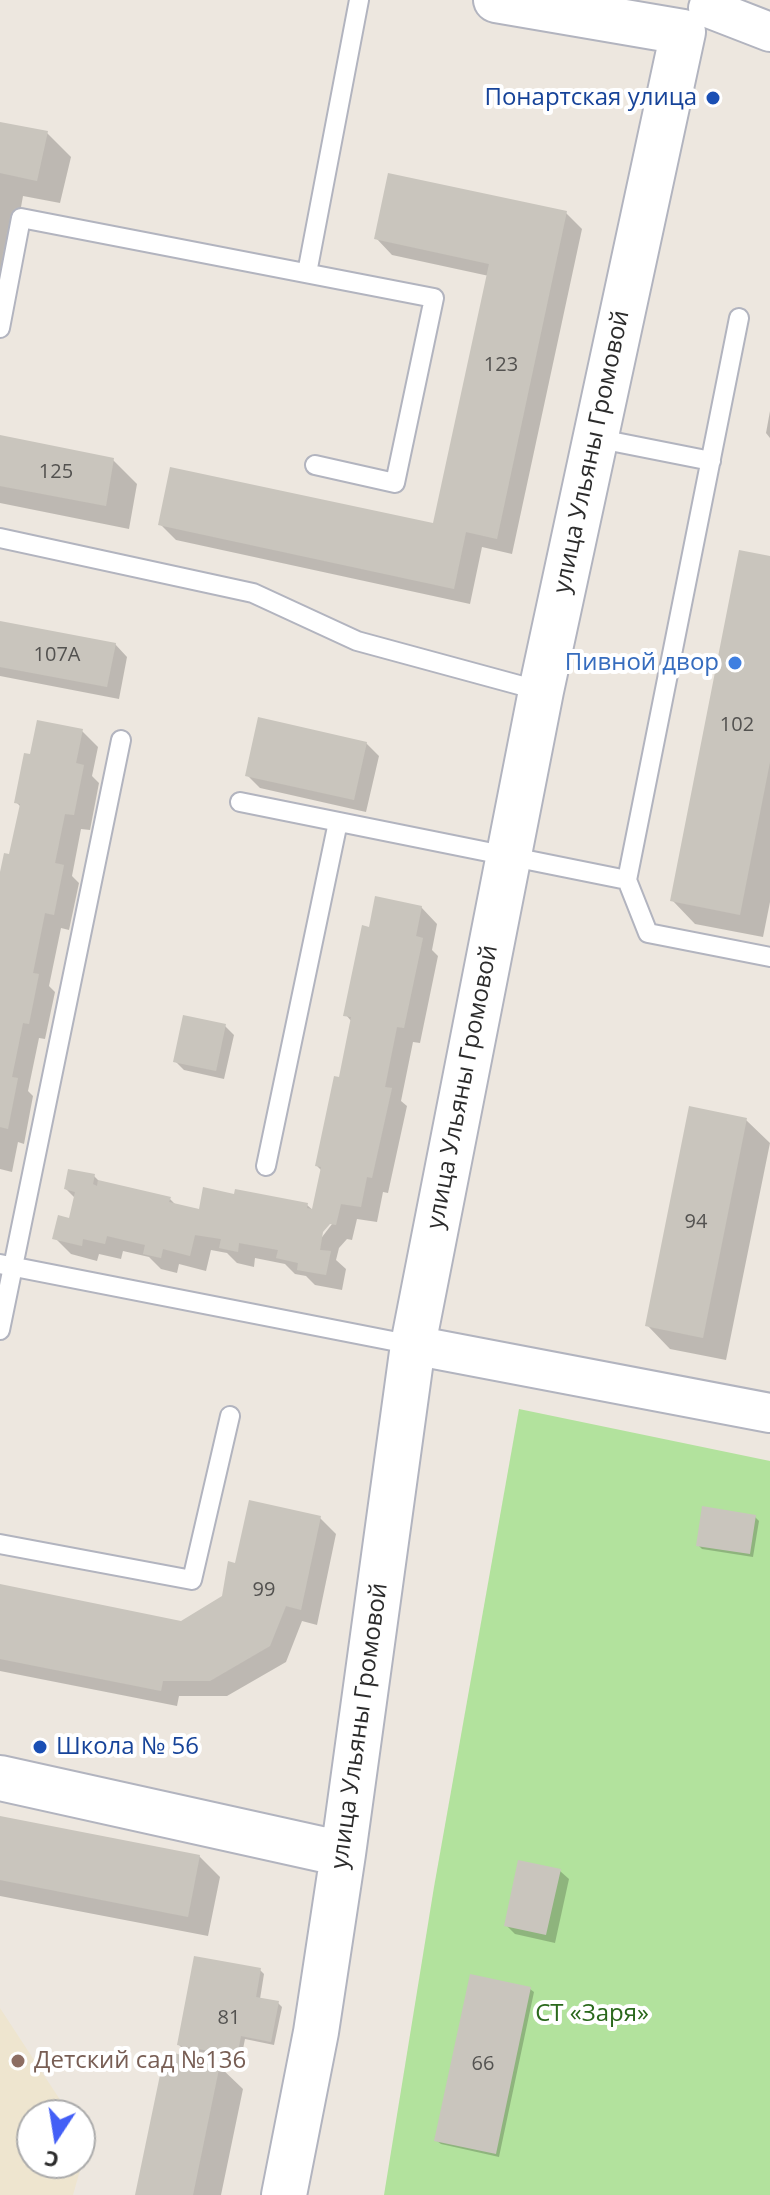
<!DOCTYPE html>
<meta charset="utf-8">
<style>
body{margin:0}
#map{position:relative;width:770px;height:2195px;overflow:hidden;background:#ede7df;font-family:"Open Sans",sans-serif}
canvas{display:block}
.north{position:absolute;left:16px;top:2099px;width:80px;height:80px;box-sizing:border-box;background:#fff;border:2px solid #ababab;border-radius:50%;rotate:192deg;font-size:22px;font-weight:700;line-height:32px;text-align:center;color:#2c2c2c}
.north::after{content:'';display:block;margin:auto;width:28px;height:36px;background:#435ff6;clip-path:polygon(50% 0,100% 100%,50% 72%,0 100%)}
</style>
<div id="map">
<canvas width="770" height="2195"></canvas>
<div class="north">С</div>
</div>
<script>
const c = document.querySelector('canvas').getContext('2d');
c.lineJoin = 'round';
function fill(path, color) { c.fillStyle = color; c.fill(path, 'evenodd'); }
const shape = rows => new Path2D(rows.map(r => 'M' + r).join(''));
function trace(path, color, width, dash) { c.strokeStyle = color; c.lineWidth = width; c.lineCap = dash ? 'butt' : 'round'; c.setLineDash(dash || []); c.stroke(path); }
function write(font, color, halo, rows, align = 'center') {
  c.font = font + ' "Open Sans",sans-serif'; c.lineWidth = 8; c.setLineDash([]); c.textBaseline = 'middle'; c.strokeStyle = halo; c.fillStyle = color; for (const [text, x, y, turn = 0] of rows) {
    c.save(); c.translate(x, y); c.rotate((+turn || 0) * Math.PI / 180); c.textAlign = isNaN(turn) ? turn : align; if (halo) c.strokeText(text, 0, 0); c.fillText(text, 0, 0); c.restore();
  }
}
fill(shape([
 [0,2008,70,2115,32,2115,32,2163,80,2163,80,2129,88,2142,73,2195,0,2195]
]), '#eee5cf');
fill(shape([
 [519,1409,770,1461,770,2195,384,2195,434,1887]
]), '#b2e29d');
fill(shape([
 [0,125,47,133,71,157,60,203,23,196,0,324],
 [566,213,582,229,512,554,482,547,470,604,176,540,160,524,435,526,489,276,392,255,376,238],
 [770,411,770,438,766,433],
 [0,437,113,460,137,484,129,529,0,503],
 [770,558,770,902,763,937,695,924,672,900],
 [0,623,115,644,127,657,119,699,0,676],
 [82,731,98,747,92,776,99,783,90,830,81,829,72,876,79,883,69,930,61,928,49,986,55,992,45,1039,39,1038,28,1091,33,1096,24,1144,18,1142,12,1172,0,1169,0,882,11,857,21,807,16,802,31,756],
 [366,743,379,756,366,812,260,788,247,775],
 [421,907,437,924,432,950,438,956,420,1043,413,1042,401,1101,407,1106,388,1193,383,1192,377,1222,357,1219,352,1240,347,1239,339,1248,336,1260,346,1269,342,1290,315,1285,306,1276,295,1274,285,1264,255,1258,254,1267,237,1263,227,1253,211,1250,206,1271,179,1264,177,1273,161,1269,149,1257,123,1251,121,1259,99,1254,97,1261,71,1254,55,1238,70,1220,75,1198,66,1189,94,1176,101,1183,170,1199,177,1206,200,1211,307,1205,314,1211,322,1171,317,1166,340,1079,352,1022,346,1015,371,929],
 [327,1224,332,1224,319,1241,315,1238],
 [225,1026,234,1035,224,1079,184,1070,175,1061],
 [746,1120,770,1143,726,1360,670,1349,647,1325],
 [755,1517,759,1521,753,1557,702,1549,698,1545],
 [320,1518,336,1534,317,1625,302,1621,286,1662,227,1696,179,1696,177,1706,0,1671,0,1586,181,1623,224,1598,237,1565],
 [0,1818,199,1856,220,1877,208,1936,0,1896],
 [560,1871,569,1879,555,1943,515,1934,506,1925],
 [260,1970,264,1974,260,1999,278,2003,282,2007,274,2045,245,2039,241,2059,183,2049,179,2045],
 [530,1989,534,1992,499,2157,441,2144,437,2141],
 [219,2066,243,2089,221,2195,137,2195]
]), '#0003');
fill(shape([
 [0,122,48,131,37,181,0,173],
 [388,173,567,211,497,539,466,532,454,589,158,525,170,467,433,523,489,264,374,239],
 [0,435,114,458,106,506,0,486],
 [739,550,770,556,770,762,740,915,670,901],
 [0,621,116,643,107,687,0,667],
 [258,717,367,742,354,800,245,776],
 [37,720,83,729,76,763,84,765,74,815,65,814,55,863,64,865,54,915,45,913,33,973,39,974,29,1024,23,1023,12,1077,18,1078,8,1129,0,1127,0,872,4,853,9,854,20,804,14,803,24,753,30,754],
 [375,896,422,906,416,936,423,938,404,1028,397,1027,385,1087,392,1088,372,1178,367,1177,361,1207,341,1204,336,1225,330,1224,323,1232,320,1250,331,1251,326,1275,297,1270,298,1263,276,1258,278,1250,239,1243,238,1252,219,1248,221,1239,195,1235,190,1256,163,1249,161,1258,143,1254,145,1245,107,1236,105,1244,83,1239,82,1246,52,1239,58,1215,69,1218,75,1192,64,1189,68,1169,95,1174,93,1184,97,1186,98,1180,171,1197,169,1202,199,1209,203,1187,234,1194,235,1189,308,1203,307,1208,312,1209,321,1167,315,1166,334,1076,339,1077,351,1017,343,1016,362,925,369,927],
 [183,1015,226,1024,216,1071,173,1062],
 [689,1106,747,1118,703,1338,645,1326],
 [249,1500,321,1516,301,1610,286,1606,270,1646,210,1681,163,1681,161,1691,0,1659,0,1584,181,1621,222,1596,228,1561,235,1563],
 [702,1506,756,1515,750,1554,696,1546],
 [0,1816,200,1855,188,1917,0,1880],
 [518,1860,561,1869,546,1935,504,1926],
 [194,1956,261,1968,256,1997,279,2001,271,2042,241,2036,237,2056,177,2045],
 [470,1974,531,1987,496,2154,434,2141],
 [165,2051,220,2064,193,2195,135,2195]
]), '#c9c5bd');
const lane = shape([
 [307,273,359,0],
 [739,318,627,880,648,933,770,957],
 [0,328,21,218,434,298,395,483,315,465],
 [595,438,711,461],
 [0,538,253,593,357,641,541,691],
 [240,802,627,880],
 [266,1166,338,822],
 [0,1264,413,1345],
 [0,1330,121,740],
 [0,1544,192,1580,230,1416]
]);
const street = shape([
 [708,8,770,32],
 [413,1345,770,1413]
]);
const secondary = shape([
 [0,1778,343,1854],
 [284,2195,316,2032,343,1854,413,1345,541,691,683,32,496,0]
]);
trace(lane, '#b2b4bf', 22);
trace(street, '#b2b4bf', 42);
trace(secondary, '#b2b4bf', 48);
trace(lane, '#fff', 18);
trace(street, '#fff', 38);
trace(secondary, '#fff', 44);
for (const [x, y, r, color] of [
 [713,98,8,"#1a4fb4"],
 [735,663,8,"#3f7fe0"],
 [40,1747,8,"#1a4fb4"],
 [18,2061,8,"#8d6e63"]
]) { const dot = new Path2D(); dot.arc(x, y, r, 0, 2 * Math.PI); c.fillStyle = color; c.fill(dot); trace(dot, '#fff', 3); }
write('20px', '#535250', null, [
 ["123",501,365],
 ["125",56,472],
 ["107А",57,655],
 ["102",737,725],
 ["94",696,1222],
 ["99",264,1590],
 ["81",229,2018],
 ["66",483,2064]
]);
write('24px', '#164399', '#fff', [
 ["Понартская улица",697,98],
 ["Школа № 56",56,1747,"left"]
], 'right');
write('24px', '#2c2c2c', '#fff', [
 ["улица Ульяны Громовой",592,452,-78],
 ["улица Ульяны Громовой",463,1087,-79],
 ["улица Ульяны Громовой",360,1726,-82]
]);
write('24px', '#366cbe', '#fff', [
 ["Пивной двор",719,663]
], 'right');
write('24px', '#2a681c', '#fff', [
 ["СТ «Заря»",592,2014]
]);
write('24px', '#785e54', '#fff', [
 ["Детский сад №136",34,2061]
], 'left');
</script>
